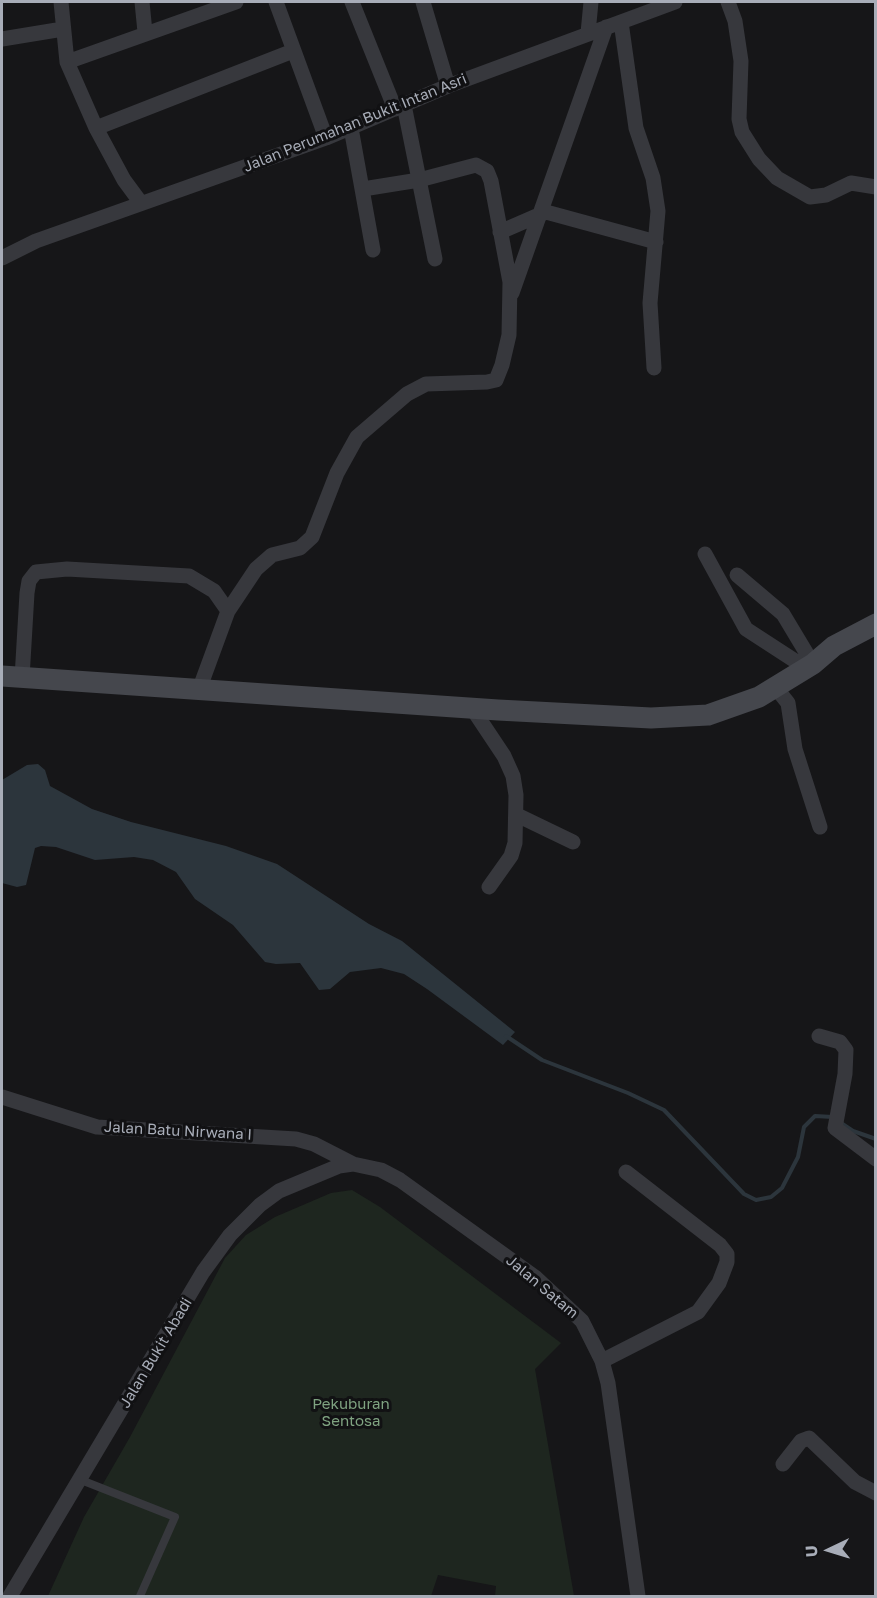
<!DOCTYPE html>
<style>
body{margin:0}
#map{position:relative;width:877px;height:1598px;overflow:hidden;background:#161618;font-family:"Golos Text",sans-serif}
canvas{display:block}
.frame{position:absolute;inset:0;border:3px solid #a8adb8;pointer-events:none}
.north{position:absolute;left:799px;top:1520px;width:60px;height:60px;-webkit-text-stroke:4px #111113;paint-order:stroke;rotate:266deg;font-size:16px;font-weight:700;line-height:24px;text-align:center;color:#a8adb8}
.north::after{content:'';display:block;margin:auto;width:21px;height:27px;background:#a8adb8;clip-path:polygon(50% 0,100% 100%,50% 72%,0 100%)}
</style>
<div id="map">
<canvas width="877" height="1598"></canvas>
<div class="frame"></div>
<div class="north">U</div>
</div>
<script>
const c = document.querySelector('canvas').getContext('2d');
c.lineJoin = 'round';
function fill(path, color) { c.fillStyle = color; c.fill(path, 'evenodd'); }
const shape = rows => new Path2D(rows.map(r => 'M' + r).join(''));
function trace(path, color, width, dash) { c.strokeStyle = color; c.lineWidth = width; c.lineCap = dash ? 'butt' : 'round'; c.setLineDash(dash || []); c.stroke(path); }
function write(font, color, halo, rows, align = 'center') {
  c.font = font + ' "Golos Text",sans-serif'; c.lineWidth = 6; c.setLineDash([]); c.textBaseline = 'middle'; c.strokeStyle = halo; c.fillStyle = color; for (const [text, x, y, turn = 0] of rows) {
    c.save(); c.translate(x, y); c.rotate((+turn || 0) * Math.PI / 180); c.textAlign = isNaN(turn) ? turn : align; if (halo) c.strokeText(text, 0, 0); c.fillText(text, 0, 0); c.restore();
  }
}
fill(shape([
 [352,1190,380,1207,561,1343,535,1369,574,1596,495,1596,496,1586,438,1575,431,1596,48,1596,84,1517,130,1437,225,1258,246,1235,275,1217,331,1193]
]), '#1e261f');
fill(shape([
 [38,764,45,770,50,786,92,809,131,822,226,846,277,864,369,924,402,941,515,1032,503,1045,427,989,404,974,381,968,350,972,330,989,319,990,300,963,276,964,265,962,233,925,195,899,176,872,153,860,134,857,95,860,56,847,41,846,35,848,26,885,17,887,2,883,2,780,27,765]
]), '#2c353c');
trace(shape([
 [506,1036,542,1060,628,1093,664,1110,744,1194,756,1200,771,1197,782,1188,798,1157,804,1127,815,1116,833,1117],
 [841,1123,853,1131,876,1139]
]), '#2c353c', 4);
trace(shape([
 [81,1480,175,1517,140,1596]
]), '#37383d', 8);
trace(shape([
 [61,2,67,62,96,128,124,180,141,203],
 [142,2,145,32],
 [276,2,326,138],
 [352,2,395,109],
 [423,2,448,86],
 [728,2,735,21,741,61,739,119,742,132,759,159,777,178,810,197,826,195,851,183,876,187],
 [621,22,636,128,653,178,658,211,650,303,654,368],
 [588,33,591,2],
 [2,39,63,29],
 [67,62,236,2],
 [404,105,435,259],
 [96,128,293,51],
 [351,128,373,250],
 [500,232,546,212,656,242],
 [2,258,36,241,326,138,448,86,675,2],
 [512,293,606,27],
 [705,554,746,629,806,668],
 [737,575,783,614,813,664],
 [22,678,27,593,29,581,36,572,67,569,189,576,214,591,228,611],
 [199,690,228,611,256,569,272,555,300,548,312,537,337,473,357,437,407,394,426,384,487,382,496,380,502,365,509,335,510,282,491,181,487,171,476,165,419,180,363,189],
 [770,690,780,693,788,703,795,749,820,827],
 [472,708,504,756,513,776,516,795,515,843,511,856,489,887],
 [517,815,573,842],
 [819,1036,840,1042,846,1050,845,1074,835,1128,876,1159],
 [2,1097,97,1127,296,1139,314,1144,353,1164],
 [602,1361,698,1312,719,1283,727,1262,727,1254,720,1245,626,1172],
 [783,1464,801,1441,809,1438,855,1482,876,1493],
 [10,1596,203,1272,230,1235,260,1205,279,1191,339,1166,353,1164,381,1170,400,1180,535,1277,582,1321,602,1361,608,1383,638,1596]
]), '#37383d', 15);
trace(shape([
 [2,676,498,710,651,718,708,715,759,697,813,664,834,646,876,624]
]), '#45474d', 21);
write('15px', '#a8adb8', '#111113', [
 ["Jalan Perumahan Bukit Intan Asri",355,123,-22],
 ["Jalan Batu Nirwana I",178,1131,3],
 ["Jalan Satam",542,1287,40],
 ["Jalan Bukit Abadi",156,1353,-59]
]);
write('15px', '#7fa381', '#111113', [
 ["Pekuburan",351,1404],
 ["Sentosa",351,1421]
]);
</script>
